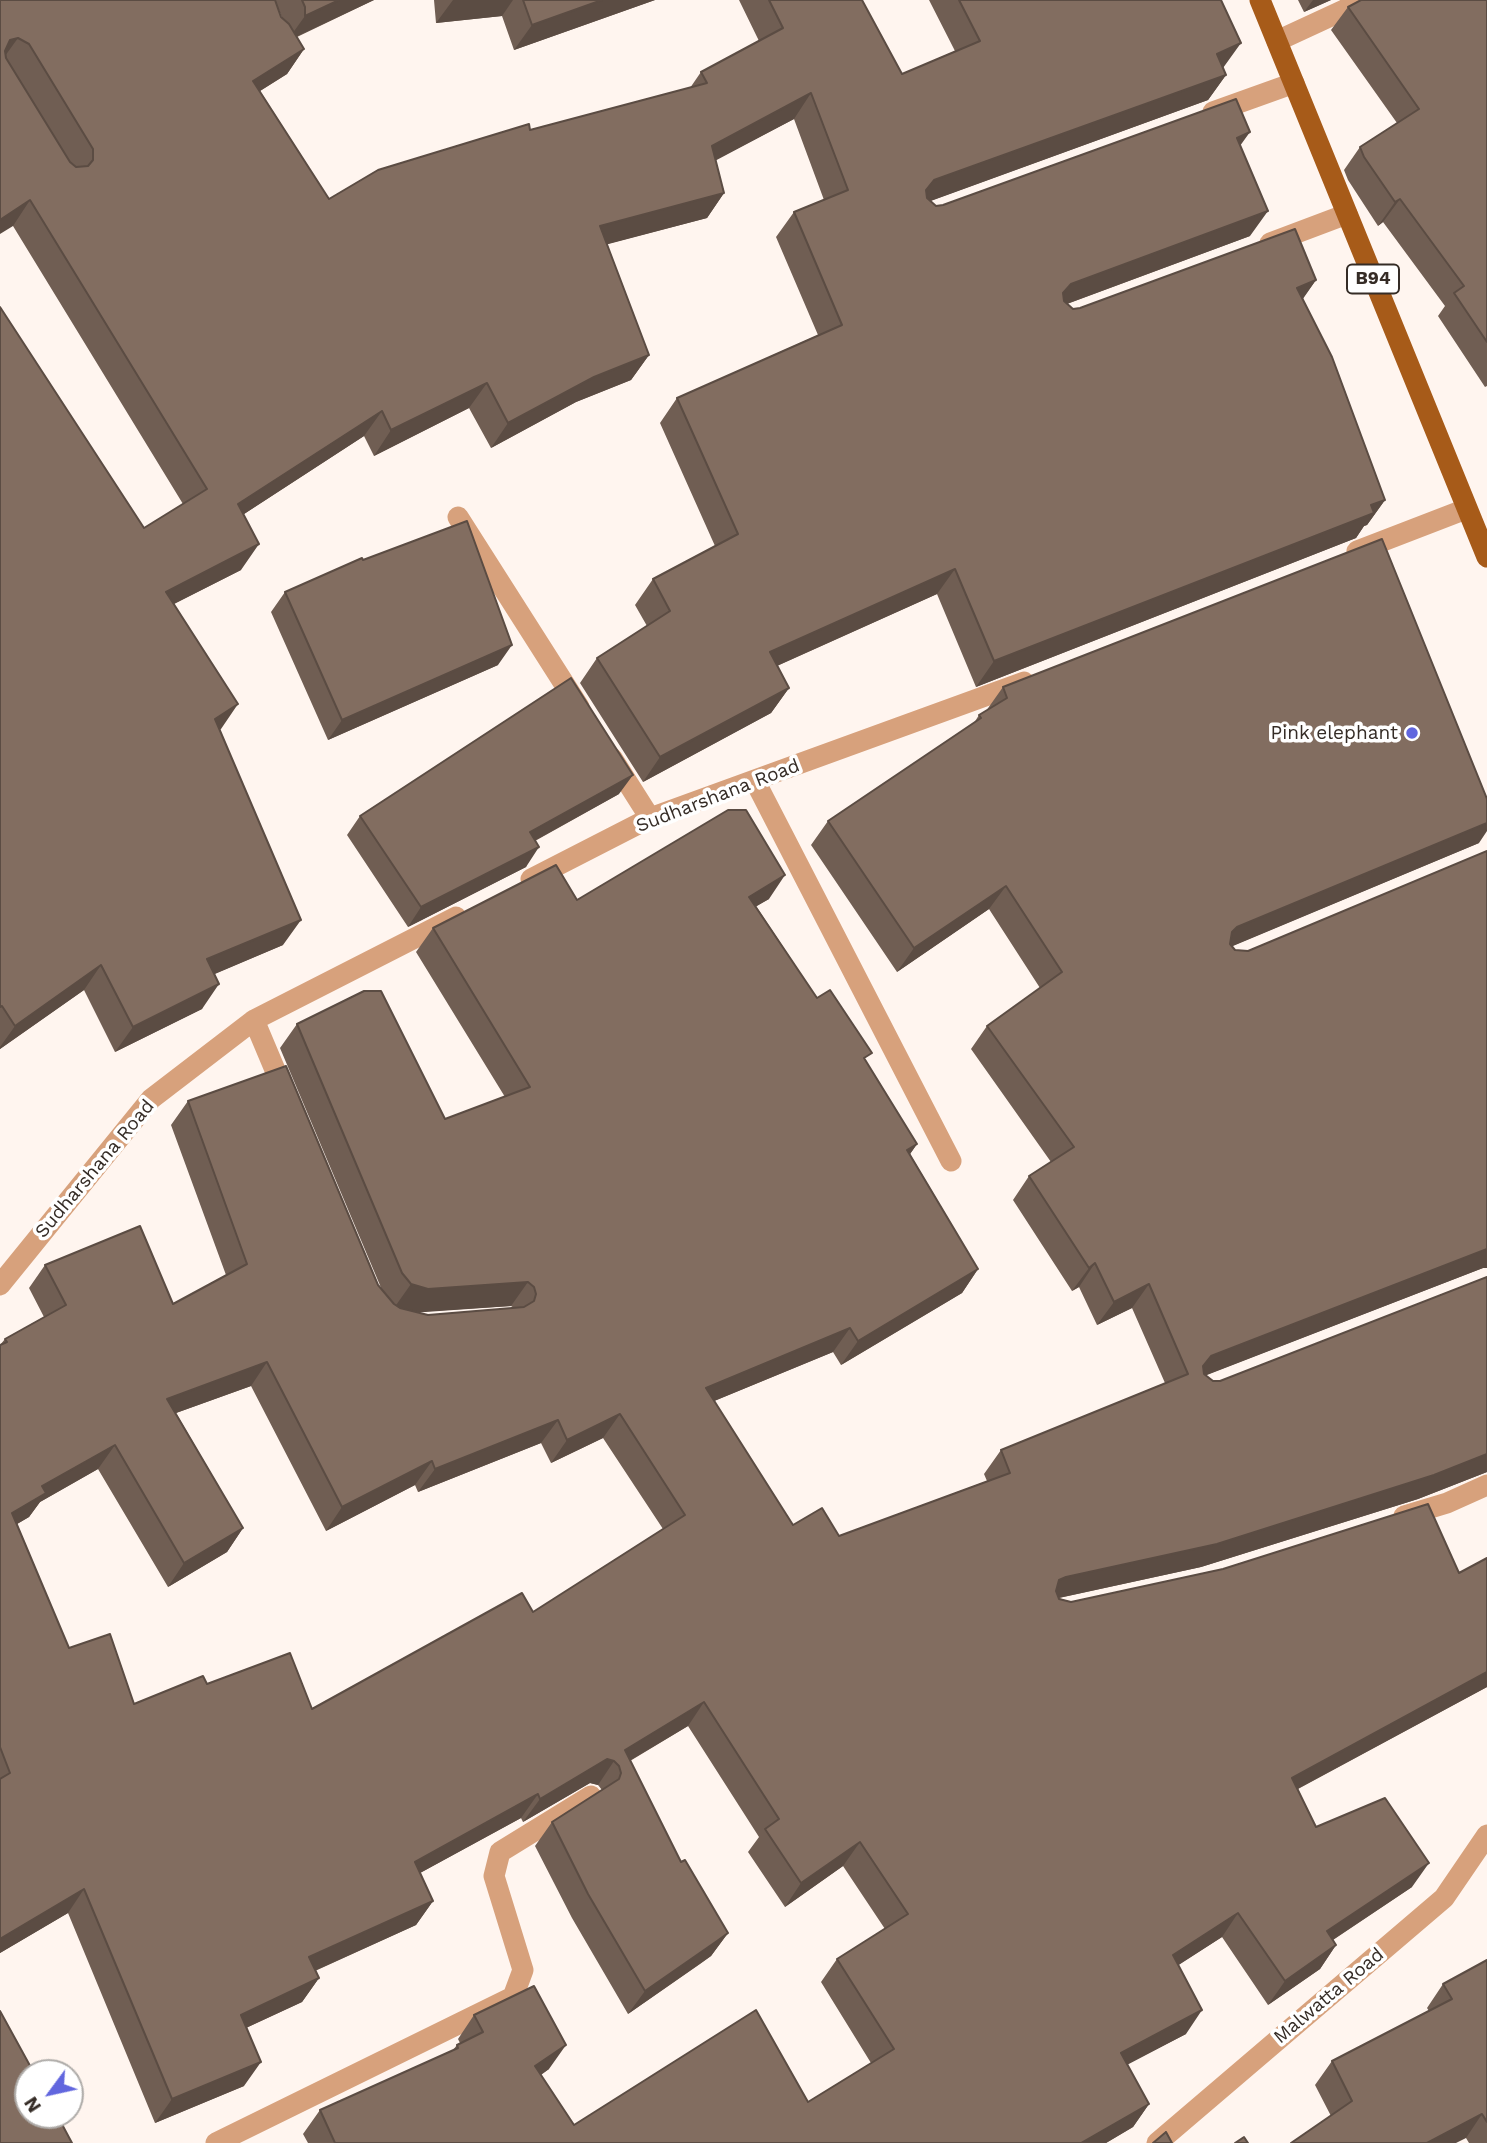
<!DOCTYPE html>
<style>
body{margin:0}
#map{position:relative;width:1487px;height:2143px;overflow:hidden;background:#fff5ef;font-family:"Work Sans",sans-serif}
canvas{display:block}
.north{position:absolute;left:14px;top:2059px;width:70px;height:70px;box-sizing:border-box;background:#fff;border:2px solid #aeaba8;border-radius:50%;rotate:237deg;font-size:19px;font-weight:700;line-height:28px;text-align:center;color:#352c26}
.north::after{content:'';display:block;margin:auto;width:24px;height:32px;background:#6166de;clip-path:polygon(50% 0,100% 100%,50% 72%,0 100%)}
</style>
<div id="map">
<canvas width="1487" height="2143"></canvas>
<div class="north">N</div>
</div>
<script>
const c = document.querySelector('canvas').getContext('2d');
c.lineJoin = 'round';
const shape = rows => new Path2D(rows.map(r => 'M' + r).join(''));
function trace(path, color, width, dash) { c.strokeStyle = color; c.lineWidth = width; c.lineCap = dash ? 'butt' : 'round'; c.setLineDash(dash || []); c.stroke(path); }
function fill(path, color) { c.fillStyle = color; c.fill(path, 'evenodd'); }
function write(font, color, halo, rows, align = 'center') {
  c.font = font + ' "Work Sans",sans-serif'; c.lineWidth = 7; c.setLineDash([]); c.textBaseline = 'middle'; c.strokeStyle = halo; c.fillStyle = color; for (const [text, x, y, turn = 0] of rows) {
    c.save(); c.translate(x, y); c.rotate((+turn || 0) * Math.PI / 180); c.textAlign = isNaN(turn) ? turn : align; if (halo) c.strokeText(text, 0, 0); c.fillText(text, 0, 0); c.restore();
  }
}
trace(shape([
 [1277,41,1344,10,1361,0],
 [1213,112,1294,83],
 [1270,243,1347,214],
 [458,517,579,707],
 [1357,551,1466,509],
 [612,758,650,818],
 [755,781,951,1161],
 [531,879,650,818,1024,682],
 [254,1020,286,1096],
 [0,1285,151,1099,254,1020,456,917],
 [1404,1516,1447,1503,1487,1485],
 [216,2143,513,1997,523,1970,494,1876,500,1852,591,1796],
 [1157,2143,1444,1898,1487,1835]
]), '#d7a17c', 21);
trace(shape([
 [1260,0,1487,557]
]), '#a75b19', 21);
fill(shape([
 [0,0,282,18,275,0,374,0,297,37,304,49,287,74,260,91,329,199,530,130,690,88,701,72,759,41,739,0,862,0,902,74,955,51,929,0,1221,0,1223,68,1226,75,1208,100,930,201,936,206,943,205,1240,146,1250,236,1067,304,1073,309,1316,280,1302,299,1385,500,1367,525,1364,526,1356,538,976,687,937,594,777,666,789,688,771,713,643,782,580,683,597,658,647,626,635,605,653,579,715,546,660,423,677,398,818,335,776,237,794,212,824,200,794,119,715,160,724,193,707,218,607,244,649,355,631,380,576,402,491,448,469,408,374,456,364,436,244,514,241,570,174,604,220,729,283,945,214,974,202,1009,115,1052,84,990,0,1049,0,307,144,528,183,504,13,226],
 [434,0,655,0,514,50,502,16,436,23],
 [1298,0,1331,0,1304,12],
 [1487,0,1487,386,1485,387,1438,316,1445,306,1383,222,1378,226,1348,180,1344,170,1360,147,1397,123,1331,30,1348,7],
 [363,560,498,665,328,740,271,612,285,592],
 [1003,687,1479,843,1232,946,1235,950,1248,951,1487,851,1487,1268,1483,1268,1206,1375,1213,1381,1220,1381,1487,1277,1487,1472,1418,1499,1201,1567,1059,1598,1071,1602,1487,1687,1298,1789,1316,1827,1412,1887,1333,1940,1336,1945,1320,1969,1268,2005,1222,1937,1178,1965,1186,2034,1127,2064,1149,2104,1133,2127,1106,2143,308,2143,303,2134,320,2110,453,2050,457,2045,460,2043,458,2039,474,2015,549,2069,541,2075,574,2125,808,2102,871,2063,821,1982,837,1959,885,1929,843,1866,785,1907,748,1852,759,1837,688,1726,630,1761,681,1862,728,1933,711,1956,700,1964,628,2014,572,1918,535,1846,552,1822,602,1790,598,1785,590,1783,523,1822,521,1818,420,1873,433,1901,416,1925,315,1971,319,1978,302,2002,246,2028,244,2086,155,2123,68,1913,0,1953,0,1345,5,1339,44,1317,29,1288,45,1265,173,1304,226,1275,171,1125,188,1101,382,1290,280,1048,297,1024,445,1119,505,1097,416,952,433,928,577,900,769,899,756,906,817,998,866,1061,917,1144,910,1154,978,1269,962,1293,841,1365,833,1352,714,1401,793,1525,839,1536,987,1481,984,1474,1001,1450,1165,1383,1132,1308,1097,1325,1079,1287,1072,1291,1013,1200,1029,1176,1051,1162,971,1049,987,1026,1040,988,989,909,897,972,811,845,828,821,974,723,979,715,986,711],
 [511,1306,514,1308,428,1315,416,1312],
 [251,1386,326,1531,415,1485,418,1492,541,1443,551,1463,603,1438,663,1529,533,1612,312,1709,207,1684,134,1704,69,1648,17,1524,29,1517,40,1502,98,1469,168,1587,227,1552,243,1528,176,1413],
 [619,794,535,841,526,867,408,927,347,835,360,816],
 [1487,1960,1487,2143,1469,2143,1466,2138,1331,2116,1315,2085,1332,2061,1429,2011,1427,2008,1443,1984]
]), '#705e53');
fill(shape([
 [339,0,374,0,287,41,305,16],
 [453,0,513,0,502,16,436,23],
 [602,0,655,0,514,50,532,25],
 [1313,0,1331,0,1304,12],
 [18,38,0,63,0,55,10,40],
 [1241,43,1223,68,1217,54],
 [304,49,287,74,236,106,253,81],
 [1226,75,1208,100,917,206,926,190,934,180],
 [811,93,794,119,694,172,712,146],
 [1250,132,1232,157,1237,138],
 [724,193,707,218,582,251,600,226],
 [1400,199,1383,222,1378,226,1395,202],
 [30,200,13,226,0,234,0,220],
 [1268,211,1250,236,1053,309,1063,293,1071,284],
 [1316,280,1298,306,1297,288],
 [649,355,631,380,576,402,491,448,508,423,594,377],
 [487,383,469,408,374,456,391,430],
 [382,411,364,436,221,529,238,504],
 [1385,500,1367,525,1364,526,1356,538,976,687,994,661],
 [259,544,241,570,148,617,166,592],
 [955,569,937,594,752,677,770,652],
 [512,645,498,665,328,740,342,720],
 [789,688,771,713,643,782,660,757],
 [238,704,221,729,198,744,215,719],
 [633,775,619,794,516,851,530,832],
 [1487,823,1487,831,1479,843,1221,951,1232,932,1237,927],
 [539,847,526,867,408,927,421,907],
 [785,875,769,899,733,920,749,897],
 [1006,886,989,909,897,972,914,948],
 [301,920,283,945,189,985,207,959],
 [101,965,84,990,0,1049,0,1047,15,1026],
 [219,984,202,1009,115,1052,133,1027],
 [917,1144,901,1167,907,1150],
 [1487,1249,1487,1268,1483,1268,1194,1380,1203,1366,1211,1356],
 [1095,1263,1079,1287,1072,1291,1089,1268],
 [978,1269,962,1293,841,1365,858,1341],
 [528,1282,511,1306,411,1313,394,1308,411,1284],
 [1149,1284,1132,1308,1097,1325,1114,1302],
 [850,1328,833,1352,690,1411,706,1388],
 [267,1362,251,1386,151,1422,167,1399],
 [620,1414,603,1438,551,1463,567,1440],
 [558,1420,541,1443,418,1492,435,1469],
 [115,1445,98,1469,40,1502,29,1517,0,1534,12,1513,42,1486],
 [1487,1454,1487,1472,1418,1499,1201,1567,1049,1600,1059,1580,1066,1577],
 [432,1461,415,1485,326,1531,342,1507],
 [243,1528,227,1552,168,1587,184,1563],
 [1487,1672,1487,1687,1275,1801,1292,1778],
 [704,1702,688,1726,619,1767,625,1750],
 [607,1759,614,1761,598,1785,590,1783,523,1822,540,1799],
 [538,1794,521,1818,398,1885,415,1862],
 [860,1842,843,1866,785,1907,801,1883],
 [1429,1863,1412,1887,1310,1955,1327,1931],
 [84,1889,68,1913,0,1953,0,1939],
 [433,1901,416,1925,292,1981,309,1957],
 [1238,1913,1222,1937,1157,1979,1173,1955],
 [728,1933,711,1956,628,2014,645,1991],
 [1336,1945,1320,1969,1268,2005,1285,1981],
 [319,1978,302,2002,224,2038,241,2015],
 [1202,2010,1186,2034,1104,2077,1121,2053],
 [566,2045,549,2069,518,2090,535,2066],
 [261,2062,244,2086,155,2123,172,2099],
 [1149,2104,1133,2127,1106,2143,1081,2143],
 [1482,2114,1466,2138,1456,2143,1427,2143]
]), '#5b4c43');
const building = shape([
 [0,0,275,0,281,17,289,24,304,49,253,81,329,199,378,170,529,124,530,130,707,83,701,72,783,28,769,0,862,0,902,74,980,41,959,0,1221,0,1241,43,1217,54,1226,75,934,180,926,190,927,198,936,206,943,205,1236,99,1250,132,1237,138,1268,211,1071,284,1063,293,1064,301,1073,309,1080,308,1295,229,1316,280,1297,288,1332,357,1385,500,1371,505,1374,513,994,661,955,569,770,652,789,688,660,757,597,658,670,611,653,579,738,534,677,398,842,325,794,212,848,190,811,93,712,146,724,193,600,226,649,355,594,377,508,423,487,383,391,430,382,411,238,504,259,544,166,592,238,704,215,719,301,920,207,959,219,984,133,1027,101,965,15,1026,2,1006,0,1007,0,307,144,528,207,489,30,200,0,220,0,0],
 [18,38,29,44,93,149,93,160,88,166,76,167,70,162,6,58,5,51,10,40,18,38],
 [302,0,339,0,305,16,305,7,302,0],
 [523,0,602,0,532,25,523,0],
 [1361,0,1487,0,1487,342,1454,293,1464,286,1400,199,1395,202,1364,157,1360,147,1419,109,1348,7,1361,0],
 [467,521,512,645,342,720,285,592,362,558,363,560,467,521],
 [1382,539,1487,799,1487,823,1237,927,1232,932,1230,944,1235,950,1248,951,1487,851,1487,1249,1211,1356,1203,1366,1204,1374,1213,1381,1220,1381,1487,1277,1487,1454,1434,1475,1217,1544,1066,1577,1059,1580,1056,1591,1059,1599,1071,1602,1223,1569,1428,1504,1459,1573,1487,1558,1487,1672,1292,1778,1316,1827,1385,1798,1429,1863,1327,1931,1336,1945,1285,1981,1238,1913,1173,1955,1202,2010,1121,2053,1149,2104,1081,2143,335,2143,320,2110,458,2048,457,2045,483,2032,474,2015,534,1986,566,2045,535,2066,574,2125,756,2010,808,2102,894,2049,837,1959,908,1914,860,1842,801,1883,765,1829,779,1819,704,1702,625,1750,681,1862,685,1860,728,1933,717,1941,645,1991,588,1894,552,1822,619,1779,621,1773,619,1766,614,1761,607,1759,540,1799,538,1794,415,1862,433,1901,309,1957,319,1978,241,2015,261,2062,172,2099,84,1889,0,1939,0,1779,10,1773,0,1747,0,1345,7,1342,5,1339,66,1305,45,1265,140,1226,173,1304,247,1264,188,1101,286,1066,378,1285,394,1304,400,1308,428,1315,524,1307,534,1301,536,1294,534,1287,528,1282,428,1289,411,1284,402,1273,297,1024,364,991,381,991,445,1119,530,1087,433,928,556,865,577,900,728,810,746,810,785,875,749,897,817,998,830,990,872,1053,864,1058,917,1144,907,1150,978,1269,858,1341,850,1328,706,1388,793,1525,822,1508,839,1536,1010,1473,1001,1450,1188,1374,1149,1284,1114,1302,1095,1263,1089,1268,1029,1176,1074,1147,987,1026,1062,972,1006,886,914,948,828,821,981,718,979,715,1007,698,1003,687,1382,539],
 [267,1362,342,1507,432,1461,435,1469,558,1420,567,1440,620,1414,685,1515,533,1612,522,1593,312,1709,290,1653,207,1684,203,1676,134,1704,110,1634,69,1648,12,1513,46,1493,42,1486,115,1445,184,1563,243,1528,167,1399,267,1362],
 [571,678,633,775,530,832,539,847,421,907,360,816,571,678],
 [1487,1960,1487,2122,1482,2114,1427,2143,1291,2143,1352,2101,1332,2061,1452,1999,1443,1984,1487,1960],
 [0,2011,34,2073,28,2073,28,2115,57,2115,72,2143,0,2143,0,2011],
 [1166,2132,1172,2143,1153,2143,1166,2132],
 [1244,2137,1248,2143,1235,2143,1244,2137]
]);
fill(building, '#826d60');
trace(building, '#5b4c43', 2);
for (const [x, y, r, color] of [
 [1412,733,7,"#6166de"]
]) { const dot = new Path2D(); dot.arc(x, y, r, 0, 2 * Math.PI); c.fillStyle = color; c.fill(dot); trace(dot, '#fff', 2.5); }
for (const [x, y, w] of [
 [1373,279,52]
]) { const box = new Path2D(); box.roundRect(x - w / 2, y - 14.5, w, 29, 5); c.fillStyle = '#fff'; c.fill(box); trace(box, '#352c26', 2); }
write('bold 18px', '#352c26', null, [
 ["B94",1373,279]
]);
write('19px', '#352c26', '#fff', [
 ["Pink elephant",1398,733]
], 'right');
write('19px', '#352c26', '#fff', [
 ["Sudharshana Road",718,796,-21],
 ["Sudharshana Road",95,1169,-50],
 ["Malwatta Road",1329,1996,-40]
]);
</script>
